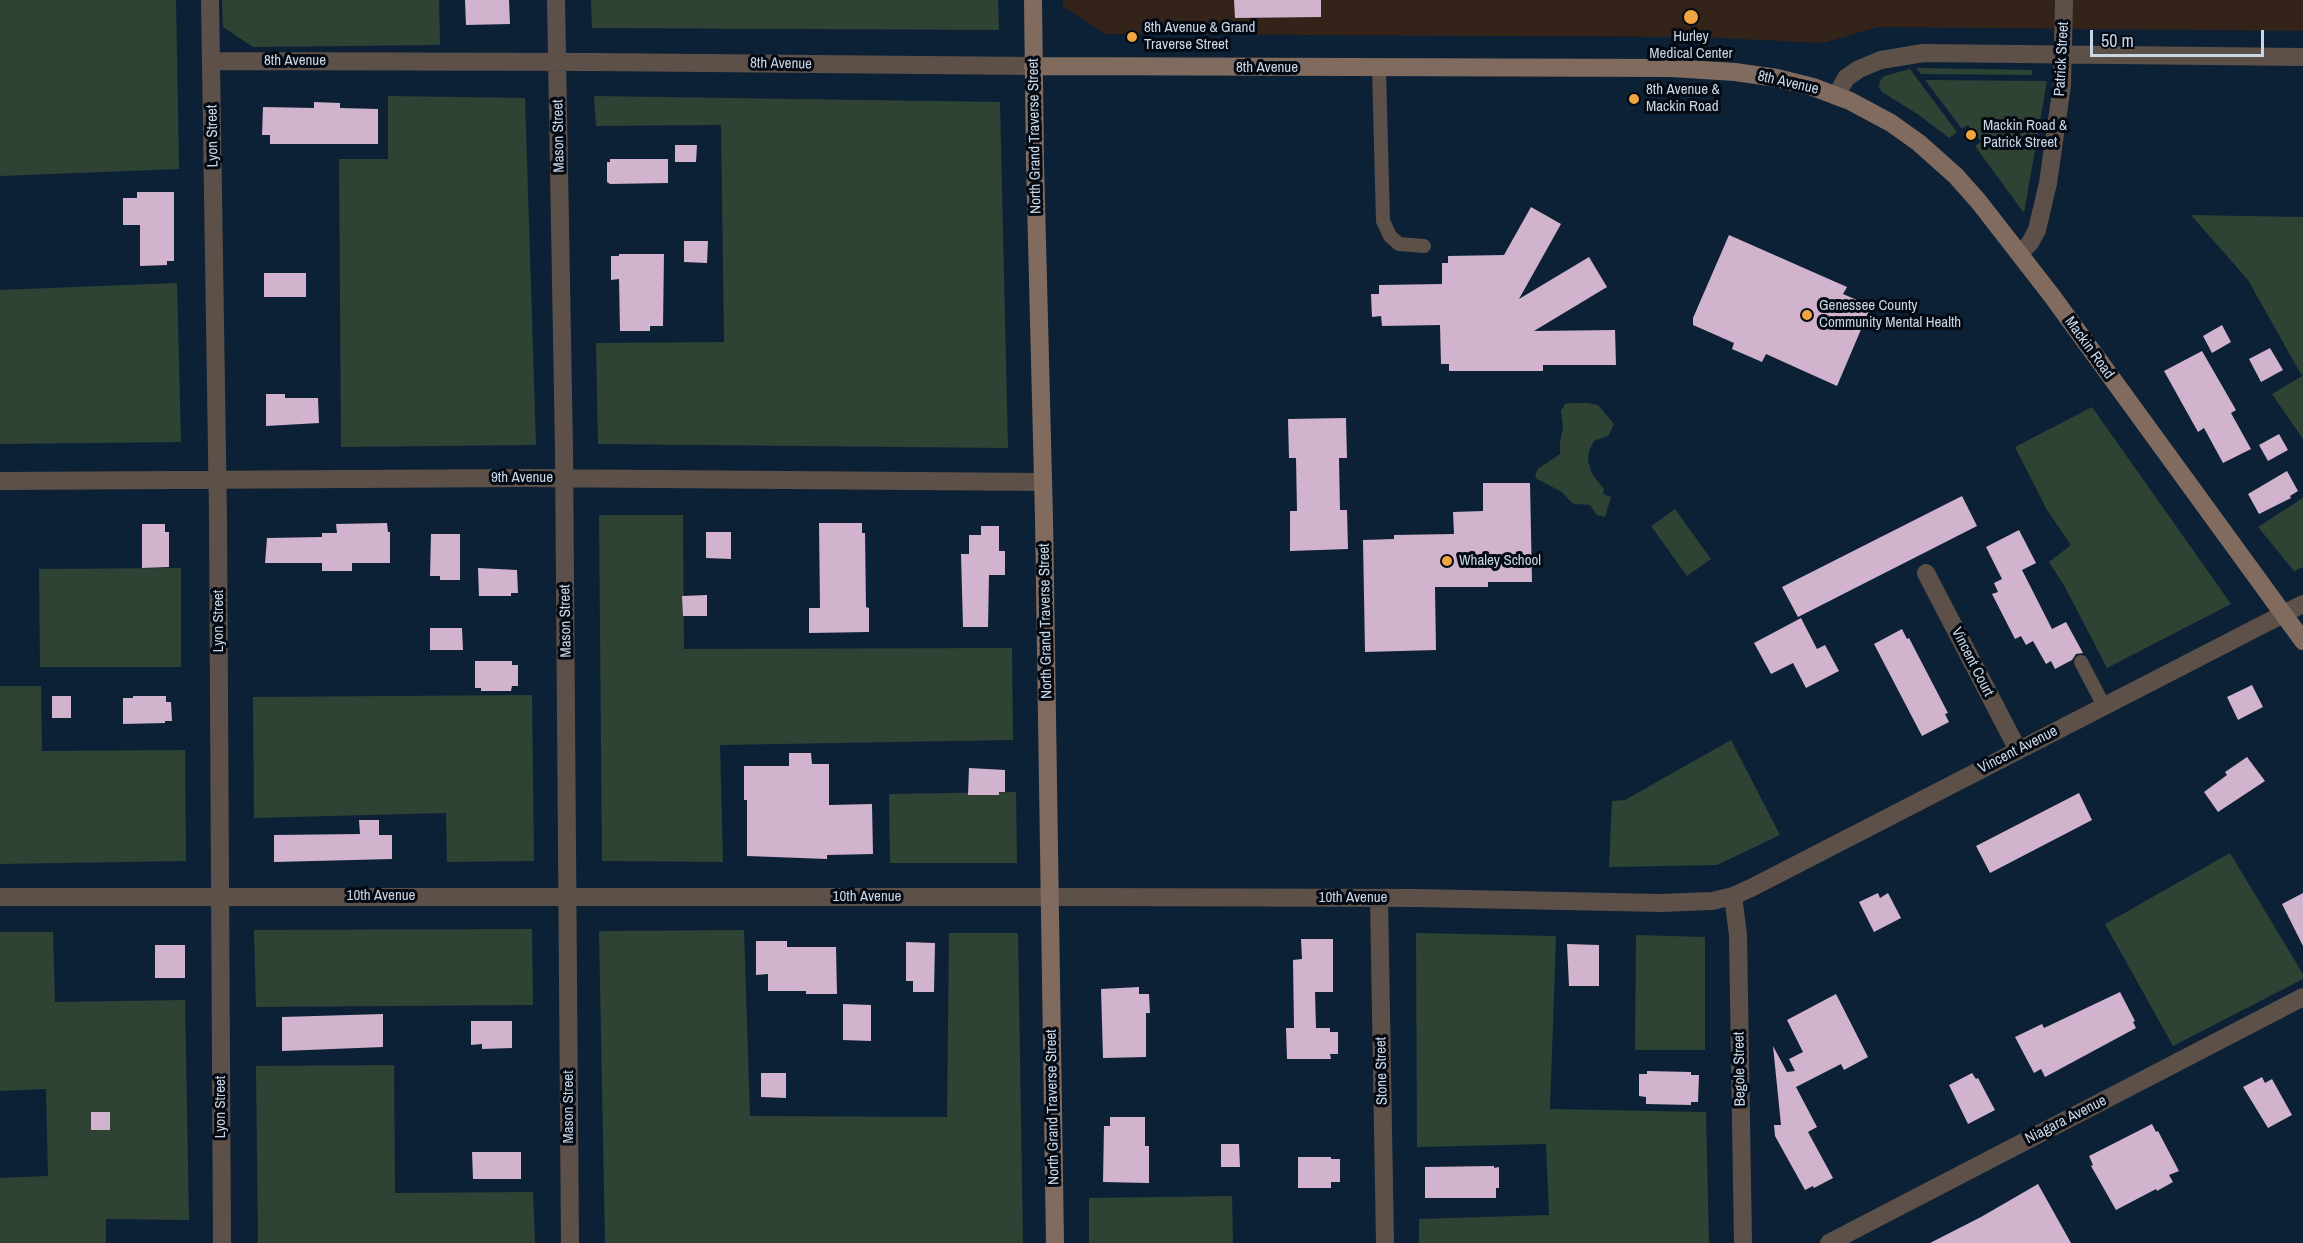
<!DOCTYPE html>
<style>
body{margin:0}
#map{position:relative;width:2303px;height:1243px;overflow:hidden;background:#0d2136;font-family:"Archivo Narrow",sans-serif}
canvas{display:block}
.scale{position:absolute;left:2090px;top:30px;width:174px;height:27px;box-sizing:border-box;border:3px solid #c9d6e4;border-top:0;padding-left:8px;font-size:18px;line-height:21px;white-space:nowrap;color:#c9d6e4;-webkit-text-stroke:4px #040a14;paint-order:stroke}
</style>
<div id="map">
<canvas width="2303" height="1243"></canvas>
<div class="scale">50 m</div>
</div>
<script>
const c = document.querySelector('canvas').getContext('2d');
c.lineJoin = 'round';
function fill(path, color) { c.fillStyle = color; c.fill(path, 'evenodd'); }
const shape = rows => new Path2D(rows.map(r => 'M' + r).join(''));
function trace(path, color, width, dash) { c.strokeStyle = color; c.lineWidth = width; c.lineCap = dash ? 'butt' : 'round'; c.setLineDash(dash || []); c.stroke(path); }
function write(font, color, halo, rows, align = 'center') {
  c.font = font + ' "Archivo Narrow",sans-serif'; c.lineWidth = 6; c.setLineDash([]); c.textBaseline = 'middle'; c.strokeStyle = halo; c.fillStyle = color; for (const [text, x, y, turn = 0] of rows) {
    c.save(); c.translate(x, y); c.rotate((+turn || 0) * Math.PI / 180); c.textAlign = isNaN(turn) ? turn : align; if (halo) c.strokeText(text, 0, 0); c.fillText(text, 0, 0); c.restore();
  }
}
fill(shape([
 [1063,0,2303,0,2303,31,1878,27,1823,43,1698,37,1105,34,1063,6]
]), '#332319');
fill(shape([
 [0,0,176,0,179,169,0,176],
 [222,0,439,0,440,45,253,47,223,27],
 [591,0,998,0,999,30,592,28],
 [1916,68,2032,70,2032,75,1921,74],
 [1910,69,1957,132,1949,138,1919,115,1882,92,1879,87,1880,81,1884,76],
 [1925,80,2047,81,2024,213,1975,146,1981,142,1968,125,1962,129],
 [388,96,525,98,536,445,341,447,339,159,388,159],
 [594,96,1000,102,1008,448,598,444,596,343,724,342,721,125,596,126],
 [2191,215,2303,217,2303,439,2272,394,2302,376,2248,280],
 [177,283,181,442,0,444,0,290],
 [1569,403,1587,403,1598,405,1614,424,1608,436,1594,441,1589,451,1588,460,1592,474,1604,489,1603,494,1611,497,1605,517,1597,515,1590,505,1575,504,1570,501,1562,492,1537,479,1535,475,1538,469,1560,454,1560,442,1563,428,1561,411,1565,404],
 [2092,407,2231,604,2107,668,2065,587,2049,562,2071,545,2047,510,2015,447],
 [2303,498,2303,567,2294,571,2258,527],
 [1675,509,1711,559,1687,576,1651,526],
 [599,515,683,515,684,649,1012,648,1013,740,720,745,723,862,602,861],
 [181,568,181,667,40,667,39,569],
 [0,686,41,686,42,751,185,750,186,861,0,864],
 [532,695,534,861,447,862,446,813,254,818,253,697],
 [1731,740,1780,835,1717,865,1609,867,1612,801,1625,800],
 [1016,792,1017,863,890,863,889,794],
 [2230,853,2303,974,2303,979,2173,1046,2105,924],
 [532,929,533,1005,256,1007,254,930],
 [744,930,750,1116,947,1117,949,933,1018,933,1023,1243,605,1243,599,931],
 [0,932,53,932,55,1002,185,1000,189,1220,106,1219,106,1243,0,1243,0,1178,48,1176,46,1089,0,1091],
 [1416,933,1556,936,1550,1109,1706,1112,1709,1243,1419,1243,1419,1219,1549,1215,1546,1144,1417,1147],
 [1636,935,1705,937,1705,1050,1635,1050],
 [394,1065,395,1193,533,1192,535,1243,258,1243,256,1066],
 [1232,1196,1233,1243,1089,1243,1089,1198]
]), '#2e4334');
fill(shape([
 [465,0,509,0,510,24,466,25],
 [1234,0,1321,0,1321,17,1235,18],
 [314,102,340,103,340,108,378,109,378,144,270,144,270,135,262,135,263,107,314,108],
 [675,145,697,145,696,162,675,162],
 [610,159,668,159,668,183,610,184,607,182,607,162,610,162],
 [137,192,174,192,174,261,167,261,167,265,140,266,140,225,123,225,123,198,137,198],
 [1531,207,1561,224,1519,299,1589,257,1607,287,1534,331,1615,330,1616,365,1543,365,1543,371,1449,371,1449,364,1441,364,1440,325,1382,326,1381,316,1372,317,1371,294,1379,294,1379,285,1442,284,1442,263,1448,263,1448,256,1504,255],
 [1729,235,1847,287,1843,294,1871,306,1837,386,1766,354,1762,362,1732,349,1734,343,1693,325,1693,318],
 [684,241,708,241,707,263,684,262],
 [619,254,664,254,663,326,650,326,650,331,620,331,619,279,611,280,611,256,619,256],
 [264,273,306,273,306,297,264,297],
 [2222,325,2231,342,2212,353,2203,336],
 [2270,348,2283,370,2261,382,2249,359],
 [2202,351,2236,410,2231,413,2251,449,2223,463,2204,428,2198,432,2164,371],
 [266,394,285,394,285,398,318,398,319,423,266,426],
 [1346,418,1347,458,1339,458,1340,510,1347,510,1348,549,1290,551,1290,511,1297,511,1296,458,1289,458,1288,419],
 [2279,434,2288,450,2268,461,2259,445],
 [2287,471,2298,491,2290,496,2291,498,2259,514,2248,494],
 [1483,483,1530,483,1532,582,1488,582,1488,587,1435,587,1436,650,1365,652,1363,540,1394,539,1394,535,1454,534,1453,512,1483,511],
 [1962,496,1977,526,1798,617,1782,587],
 [387,523,388,532,390,532,390,563,352,563,352,571,322,571,322,563,265,563,267,538,322,537,322,533,337,533,336,524],
 [819,523,862,523,862,533,865,533,866,607,869,608,869,632,809,633,809,608,820,608],
 [142,524,165,524,165,532,169,532,169,567,142,568],
 [981,526,999,526,999,551,1005,551,1005,575,989,575,988,627,963,627,961,554,969,554,969,535,981,535],
 [2019,530,2036,563,2022,570,2052,629,2066,622,2083,653,2076,654,2072,660,2055,669,2051,661,2046,664,2033,641,2026,645,2021,636,2015,639,1992,594,1998,592,1994,583,2002,579,1986,547],
 [706,532,731,532,731,559,706,558],
 [431,534,460,534,460,580,440,580,440,576,430,576],
 [478,568,517,570,518,593,511,593,511,596,479,596],
 [707,595,707,616,683,616,682,596],
 [1801,618,1817,649,1825,645,1839,671,1806,688,1793,663,1771,674,1754,643],
 [430,628,462,628,463,650,430,650],
 [1902,629,1907,639,1909,638,1948,713,1945,714,1949,722,1922,736,1874,644],
 [475,661,512,661,512,665,518,665,518,686,512,686,511,691,481,691,481,688,475,688],
 [2252,685,2263,707,2238,720,2227,697],
 [52,696,71,696,71,718,52,718],
 [133,696,166,696,166,702,171,702,172,721,165,721,165,723,123,724,123,698,133,698],
 [789,753,811,753,812,764,829,764,829,805,872,804,873,854,827,855,827,859,747,856,747,800,744,800,744,766,789,766],
 [2247,757,2265,781,2218,812,2204,792,2227,775,2225,772],
 [969,768,1005,770,1005,792,999,792,999,795,968,795],
 [2079,793,2092,820,1990,873,1976,846],
 [359,820,379,820,379,835,392,835,392,859,274,862,274,835,360,834],
 [1878,893,1880,898,1888,893,1901,918,1874,932,1859,902],
 [2303,893,2303,946,2282,904],
 [1301,939,1333,939,1333,992,1315,992,1316,1028,1330,1028,1330,1032,1338,1032,1338,1054,1330,1054,1331,1059,1287,1059,1286,1028,1294,1028,1293,960,1302,959],
 [756,941,787,941,787,947,836,947,837,994,806,994,806,991,768,991,768,974,756,975],
 [906,942,935,943,934,992,913,992,913,981,906,981],
 [1567,944,1599,945,1599,986,1569,986],
 [155,945,185,945,185,978,155,978],
 [1139,987,1139,994,1149,994,1150,1013,1146,1013,1146,1057,1103,1058,1101,989],
 [2120,992,2135,1021,2133,1022,2136,1028,2045,1077,2041,1069,2034,1073,2015,1037,2042,1024,2044,1028],
 [1836,994,1868,1057,1844,1070,1841,1064,1796,1087,1817,1127,1808,1132,1833,1178,1814,1188,1813,1186,1805,1190,1775,1136,1774,1125,1781,1125,1773,1046,1787,1072,1795,1071,1789,1059,1803,1052,1787,1020],
 [843,1004,871,1005,871,1041,843,1040],
 [383,1014,383,1047,282,1051,282,1017],
 [471,1021,512,1021,512,1048,482,1049,482,1044,471,1045],
 [1647,1071,1691,1072,1691,1075,1699,1075,1698,1102,1691,1102,1691,1105,1646,1104,1646,1097,1639,1096,1639,1074,1647,1074],
 [761,1073,786,1073,786,1098,761,1097],
 [1972,1073,1976,1079,1978,1078,1995,1110,1968,1124,1949,1085],
 [2262,1077,2265,1083,2272,1079,2292,1115,2268,1128,2243,1087],
 [91,1112,110,1112,110,1130,91,1130],
 [1110,1117,1145,1117,1145,1146,1149,1146,1149,1183,1103,1182,1104,1126,1110,1126],
 [2152,1124,2156,1132,2158,1131,2179,1171,2169,1175,2173,1182,2157,1191,2156,1189,2116,1210,2091,1166,2093,1165,2089,1156],
 [1221,1144,1239,1144,1240,1167,1221,1167],
 [472,1152,521,1152,521,1179,473,1179],
 [1298,1157,1331,1157,1331,1159,1340,1159,1340,1182,1331,1182,1331,1188,1298,1188],
 [1494,1166,1494,1168,1499,1167,1499,1188,1496,1188,1496,1198,1425,1198,1425,1167],
 [2038,1184,2071,1243,1930,1243,1981,1217]
]), '#d1b3cd');
trace(shape([
 [1379,69,1383,221,1390,236,1399,244,1424,246],
 [2081,662,2104,706]
]), '#5d5048', 14);
trace(shape([
 [210,0,218,516,222,1243],
 [556,0,564,450,570,1243],
 [212,61,594,62,1033,66],
 [1836,96,1846,78,1859,69,1881,60,1923,53,2303,57],
 [2020,253,2030,243,2037,230,2048,183,2062,85,2064,0],
 [0,481,528,478,1043,482],
 [1926,573,2018,750],
 [1733,896,1738,935,1743,1243],
 [0,897,1090,897,1417,898,1661,903,1712,901,1733,896,1751,888,2303,604],
 [1379,898,1385,1243],
 [1829,1243,2303,997]
]), '#5d5048', 18);
trace(shape([
 [1033,0,1035,162,1044,519,1055,1243],
 [1033,66,1671,68,1735,72,1777,78,1813,87,1850,101,1891,123,1919,143,1956,176,1979,202,2052,296,2303,641]
]), '#806b5e', 18);
for (const [x, y, r, color] of [
 [1691,17,8,"#f1a540"],
 [1132,37,6,"#f1a540"],
 [1634,99,6,"#f1a540"],
 [1971,135,6,"#f1a540"],
 [1807,315,6,"#f1a540"],
 [1447,561,6,"#f1a540"]
]) { const dot = new Path2D(); dot.arc(x, y, r, 0, 2 * Math.PI); c.fillStyle = color; c.fill(dot); trace(dot, '#040a14', 2); }
write('15px', '#c9d6e4', '#040a14', [
 ["8th Avenue & Grand",1144,28],
 ["Traverse Street",1144,45],
 ["Hurley",1691,37,"center"],
 ["Medical Center",1691,54,"center"],
 ["8th Avenue &",1646,90],
 ["Mackin Road",1646,107],
 ["Mackin Road &",1983,126],
 ["Patrick Street",1983,143],
 ["Genessee County",1819,306],
 ["Community Mental Health",1819,323],
 ["Whaley School",1459,561]
], 'left');
write('15px', '#c9d6e4', '#040a14', [
 ["Patrick Street",2062,59,-87],
 ["8th Avenue",295,61],
 ["8th Avenue",781,64,1],
 ["8th Avenue",1267,68],
 ["8th Avenue",1788,83,13],
 ["Lyon Street",213,136,-91],
 ["Mason Street",559,136,-91],
 ["North Grand Traverse Street",1035,136,-91],
 ["Mackin Road",2089,348,54],
 ["9th Avenue",522,478],
 ["Lyon Street",219,621,-90],
 ["Mason Street",566,621,-91],
 ["North Grand Traverse Street",1046,621,-91],
 ["Vincent Court",1972,662,63],
 ["Vincent Avenue",2018,750,-27],
 ["10th Avenue",381,896],
 ["10th Avenue",867,897],
 ["10th Avenue",1353,898],
 ["Begole Street",1740,1069,-91],
 ["Stone Street",1382,1071,-91],
 ["Lyon Street",221,1107,-90],
 ["Mason Street",569,1107,-90],
 ["North Grand Traverse Street",1053,1107,-91],
 ["Niagara Avenue",2066,1120,-27]
]);
</script>
